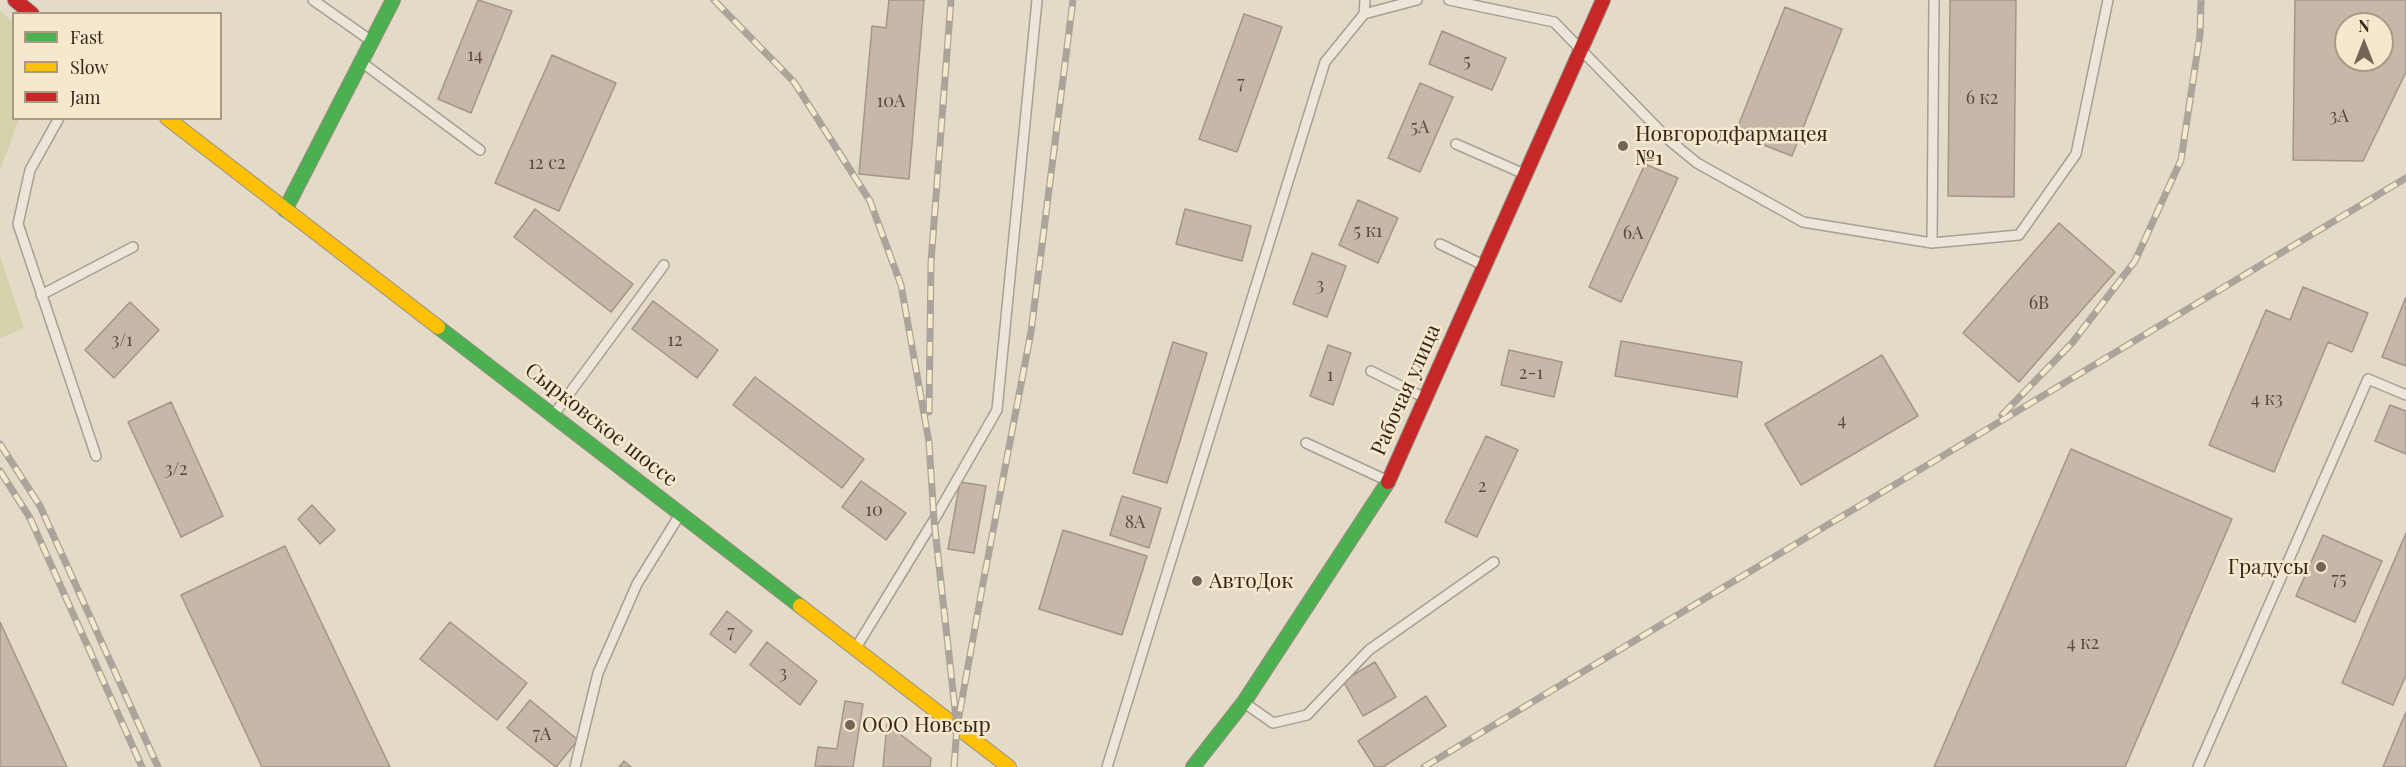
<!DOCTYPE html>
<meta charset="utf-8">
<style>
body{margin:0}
#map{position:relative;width:2406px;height:767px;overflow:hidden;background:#e3dac8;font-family:"Playfair Display",serif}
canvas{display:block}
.legend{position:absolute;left:12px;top:12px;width:210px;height:108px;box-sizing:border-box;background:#f6e8cc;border:2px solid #a99a85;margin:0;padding:8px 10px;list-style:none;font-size:18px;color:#35261b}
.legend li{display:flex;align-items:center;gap:12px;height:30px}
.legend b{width:30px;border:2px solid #a99a85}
.north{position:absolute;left:2334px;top:12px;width:60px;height:60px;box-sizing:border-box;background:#f6e8cc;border:2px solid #a99a85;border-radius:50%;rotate:0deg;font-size:16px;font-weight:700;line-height:24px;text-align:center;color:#35261b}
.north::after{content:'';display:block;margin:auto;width:21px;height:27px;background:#726558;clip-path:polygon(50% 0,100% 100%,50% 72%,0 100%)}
</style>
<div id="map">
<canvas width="2406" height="767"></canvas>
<ul class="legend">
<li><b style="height:8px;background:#4caf50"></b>Fast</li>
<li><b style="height:8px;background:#ffc107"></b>Slow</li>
<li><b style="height:8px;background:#c62828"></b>Jam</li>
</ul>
<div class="north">N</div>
</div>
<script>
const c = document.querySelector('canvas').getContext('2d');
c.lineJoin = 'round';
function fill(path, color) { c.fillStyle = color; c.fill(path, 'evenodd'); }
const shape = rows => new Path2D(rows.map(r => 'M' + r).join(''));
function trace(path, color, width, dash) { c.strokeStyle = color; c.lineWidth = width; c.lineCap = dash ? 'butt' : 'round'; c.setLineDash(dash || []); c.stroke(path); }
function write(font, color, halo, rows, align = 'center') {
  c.font = font + ' "Playfair Display",serif'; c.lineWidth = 5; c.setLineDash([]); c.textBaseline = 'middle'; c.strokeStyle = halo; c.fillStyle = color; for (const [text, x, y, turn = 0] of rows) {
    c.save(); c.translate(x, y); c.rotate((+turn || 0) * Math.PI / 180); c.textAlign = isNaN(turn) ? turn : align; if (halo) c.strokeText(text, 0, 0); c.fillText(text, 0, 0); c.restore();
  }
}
fill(shape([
 [0,11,13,22,14,118,19,119,0,170],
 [0,256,24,328,0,338]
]), '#d4d2aa');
const building = shape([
 [478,0,512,11,471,113,438,99,478,0],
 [889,0,924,0,909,179,859,174,872,26,886,28,889,0],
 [1950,0,2016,0,2014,197,1948,196,1950,0],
 [2295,0,2406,0,2406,72,2363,161,2293,160,2295,0],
 [2346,24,2382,24,2382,60,2346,60,2346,24],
 [1785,7,1842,29,1792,156,1735,134,1785,7],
 [1244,14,1282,27,1237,152,1199,139,1244,14],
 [1442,31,1506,58,1492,90,1429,64,1442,31],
 [552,55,616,83,559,211,495,183,552,55],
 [1420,83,1453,97,1420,172,1388,158,1420,83],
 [1645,164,1678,178,1621,302,1589,287,1645,164],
 [1358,200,1398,218,1378,263,1339,245,1358,200],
 [535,209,633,284,611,312,514,237,535,209],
 [1185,209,1251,226,1242,261,1176,244,1185,209],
 [2059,223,2115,272,2019,382,1963,333,2059,223],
 [1312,253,1346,266,1327,317,1293,304,1312,253],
 [2303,287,2368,313,2352,352,2328,342,2274,472,2209,445,2266,310,2290,320,2303,287],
 [2406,297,2406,366,2382,357,2406,297],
 [653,301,718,350,697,378,632,329,653,301],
 [130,302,159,330,114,378,85,350,130,302],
 [1621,341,1742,362,1737,397,1615,376,1621,341],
 [1173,342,1207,353,1167,483,1133,473,1173,342],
 [1328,345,1351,353,1333,405,1310,396,1328,345],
 [1509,350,1562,362,1554,397,1501,385,1509,350],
 [1882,355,1918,416,1801,485,1765,424,1882,355],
 [755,377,864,459,842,488,733,405,755,377],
 [171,402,223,516,181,537,128,422,171,402],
 [2390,405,2406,411,2406,454,2375,441,2390,405],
 [1486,436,1518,450,1477,537,1445,522,1486,436],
 [2071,449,2232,519,2125,767,1934,767,2071,449],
 [861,481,906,513,886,540,842,507,861,481],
 [960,482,986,486,974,553,948,549,960,482],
 [1122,496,1161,508,1149,548,1110,535,1122,496],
 [312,505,335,530,320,544,298,519,312,505],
 [1063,530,1147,556,1122,635,1039,609,1063,530],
 [2406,533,2406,675,2393,705,2342,683,2406,533],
 [2323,535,2382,561,2355,622,2296,596,2323,535],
 [285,546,390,767,262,767,181,595,285,546],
 [727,611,752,631,735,653,710,634,727,611],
 [0,622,67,767,0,767,0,622],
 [450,622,527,683,497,720,420,659,450,622],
 [767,642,817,681,800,705,750,665,767,642],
 [1375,662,1396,697,1363,716,1343,681,1375,662],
 [1426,696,1446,726,1383,767,1375,767,1358,741,1426,696],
 [530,700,578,740,556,767,507,728,530,700],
 [845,701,863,704,853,767,815,766,818,747,837,749,845,701],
 [2406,712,2406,767,2383,767,2406,712],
 [887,724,931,758,930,767,883,767,887,724],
 [624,761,631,767,619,767,624,761]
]);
fill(building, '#c6b7a9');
trace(building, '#a39588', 1.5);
const lane = shape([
 [313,0,370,40],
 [1449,0,1554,22,1669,140,1697,163,1803,222,1932,243,2019,235,2076,154,2108,0],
 [1364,14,1365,0],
 [364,64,480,150],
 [59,118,30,170,18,224,96,456],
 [1456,144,1522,173],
 [1932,243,1934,0],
 [1440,244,1481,264],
 [41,295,133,247],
 [1371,371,1423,397],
 [555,413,664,265],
 [1306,443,1386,480],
 [857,646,934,520,997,410,1037,0],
 [1246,704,1273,723,1307,715,1369,650,1494,562],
 [575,767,598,673,637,584,679,516],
 [1107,767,1325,62,1364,14,1417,0],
 [2198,767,2368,379,2406,395]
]);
const fast = shape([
 [285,210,393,0],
 [438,327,800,606],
 [1193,767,1244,702,1388,482]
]);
const slow = shape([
 [167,118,438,327],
 [800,606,1009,767]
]);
const jam = shape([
 [15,0,32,14],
 [1388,482,1603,0]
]);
trace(lane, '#a79f92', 12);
trace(fast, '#978e82', 16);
trace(slow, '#978e82', 16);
trace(jam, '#978e82', 16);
trace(lane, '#ebe5da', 9);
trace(fast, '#4caf50', 14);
trace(slow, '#ffc107', 14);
trace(jam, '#c62828', 14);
const rail = shape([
 [714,0,794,82,870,201,901,285,929,442,934,520,957,727],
 [929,412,931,262,951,0],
 [2002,415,2072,343,2135,261,2181,160,2200,34,2201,0],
 [0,444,40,506,158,767],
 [0,471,30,518,142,767],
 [954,767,957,727,984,578,1031,332,1073,0],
 [1424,767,2406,178]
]);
trace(rail, '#aaa49b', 7);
trace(rail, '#f6e8cc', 4.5, [14]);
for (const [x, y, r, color] of [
 [1623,146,6,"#726558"],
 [2321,567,6,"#726558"],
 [1197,581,6,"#726558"],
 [850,725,6,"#726558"]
]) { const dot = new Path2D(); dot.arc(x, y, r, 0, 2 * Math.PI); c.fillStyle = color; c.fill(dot); trace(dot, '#f6e8cc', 2); }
write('18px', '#594a3e', null, [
 ["14",475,55],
 ["5",1467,61],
 ["7",1241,83],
 ["6 к2",1982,98],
 ["10А",891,101],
 ["3А",2339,116],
 ["5А",1420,127],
 ["12 с2",547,163],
 ["5 к1",1368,231],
 ["6А",1633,233],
 ["3",1320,285],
 ["6В",2039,303],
 ["3/1",122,340],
 ["12",675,340],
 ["2-1",1531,373],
 ["1",1330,375],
 ["4 к3",2267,399],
 ["4",1842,420],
 ["3/2",176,469],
 ["2",1482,486],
 ["10",874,510],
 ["8А",1135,522],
 ["75",2339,579],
 ["7",731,632],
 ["4 к2",2083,643],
 ["3",783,673],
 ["7А",542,734]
]);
write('21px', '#35261b', '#f6e8cc', [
 ["Новгородфармацея",1635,134],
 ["№1",1635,158],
 ["Градусы",2309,567,"right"],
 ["АвтоДок",1209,581],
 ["ООО Новсыр",862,725]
], 'left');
write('21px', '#35261b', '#f6e8cc', [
 ["Рабочая улица",1406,390,-66],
 ["Сырковское шоссе",601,425,38]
]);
</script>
